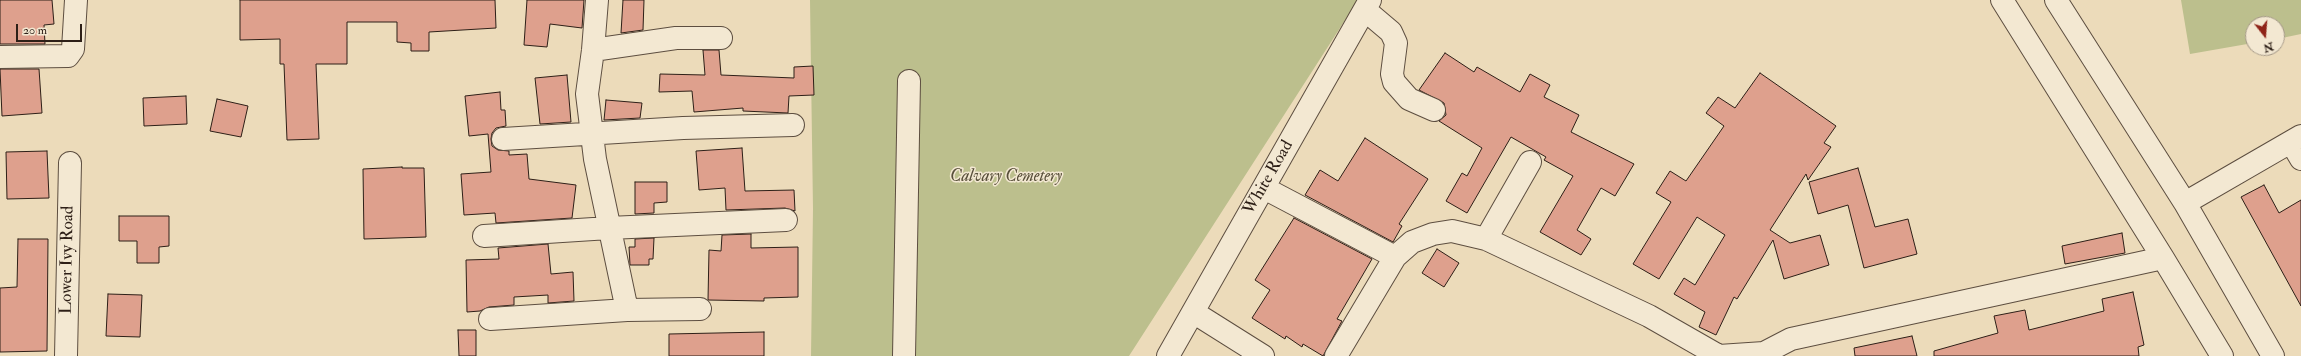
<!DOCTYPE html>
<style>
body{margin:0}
#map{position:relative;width:2301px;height:356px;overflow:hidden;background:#ecdbba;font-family:"IM FELL Double Pica",serif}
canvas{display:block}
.north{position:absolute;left:2245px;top:16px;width:40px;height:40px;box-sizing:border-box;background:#f3e8d2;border:1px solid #a49887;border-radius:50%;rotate:163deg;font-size:11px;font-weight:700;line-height:16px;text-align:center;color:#2d1f17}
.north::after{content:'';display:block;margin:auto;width:14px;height:18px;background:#8f2418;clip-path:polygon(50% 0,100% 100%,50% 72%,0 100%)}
.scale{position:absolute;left:16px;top:24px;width:66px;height:18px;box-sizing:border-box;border:2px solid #2d1f17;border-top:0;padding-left:5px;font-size:12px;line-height:14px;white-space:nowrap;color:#2d1f17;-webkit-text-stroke:3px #f3e8d2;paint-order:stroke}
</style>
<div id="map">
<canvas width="2301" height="356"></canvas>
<div class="north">N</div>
<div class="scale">20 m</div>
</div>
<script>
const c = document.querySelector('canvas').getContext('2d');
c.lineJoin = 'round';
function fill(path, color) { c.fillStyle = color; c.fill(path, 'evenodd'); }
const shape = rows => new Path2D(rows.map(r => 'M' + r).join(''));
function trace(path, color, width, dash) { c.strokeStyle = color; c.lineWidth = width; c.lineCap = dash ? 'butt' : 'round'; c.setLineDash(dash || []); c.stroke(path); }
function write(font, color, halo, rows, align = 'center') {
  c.font = font + ' "IM FELL Double Pica",serif'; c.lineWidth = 3; c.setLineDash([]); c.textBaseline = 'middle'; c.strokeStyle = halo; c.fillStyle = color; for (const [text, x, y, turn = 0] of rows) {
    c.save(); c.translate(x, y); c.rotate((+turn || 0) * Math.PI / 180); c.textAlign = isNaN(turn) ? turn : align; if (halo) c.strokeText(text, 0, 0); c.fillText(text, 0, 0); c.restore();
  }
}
fill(shape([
 [810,0,1358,0,1129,356,811,356,813,209],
 [2181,0,2301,0,2301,34,2277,39,2277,24,2253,24,2253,43,2190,54]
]), '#bcbf8d');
const building = shape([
 [0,0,52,0,54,24,44,25,45,44,0,44,0,0],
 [240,0,495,0,496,28,429,32,429,51,411,51,411,43,397,42,397,22,347,22,347,64,316,64,319,139,287,140,284,64,280,64,280,39,240,40,240,0],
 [527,0,584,0,582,28,550,24,547,47,524,45,527,0],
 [623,0,644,0,643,30,621,33,623,0],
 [703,50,719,50,721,75,794,78,794,67,813,66,814,95,789,96,788,113,743,111,743,108,694,112,692,91,659,92,660,74,705,75,703,50],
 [1445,53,1474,72,1477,67,1520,92,1530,74,1550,85,1544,97,1579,115,1571,132,1634,164,1615,196,1601,188,1577,230,1591,239,1581,255,1540,232,1573,176,1544,160,1546,157,1511,137,1467,213,1446,201,1462,173,1467,176,1482,148,1439,121,1446,115,1444,103,1419,90,1445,53],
 [0,69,39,69,42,113,2,116,0,69],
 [1760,73,1836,126,1824,143,1831,147,1808,180,1806,174,1770,230,1790,243,1820,235,1829,265,1784,279,1773,240,1737,299,1734,297,1716,335,1699,327,1705,312,1674,294,1684,278,1695,285,1725,235,1697,217,1659,279,1633,264,1671,202,1656,193,1670,171,1686,181,1724,126,1706,113,1718,97,1735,108,1760,73],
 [567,75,571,122,540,124,535,78,567,75],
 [500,92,501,110,505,110,506,126,496,128,492,133,491,139,492,146,498,150,509,151,509,155,527,154,529,179,576,185,572,218,496,223,495,213,464,215,461,174,491,172,488,134,469,136,465,96,500,92],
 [186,96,187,124,144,126,143,98,186,96],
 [217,99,248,106,241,137,210,131,217,99],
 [606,100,642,103,640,118,604,120,606,100],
 [1365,138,1428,179,1399,224,1402,226,1393,242,1305,195,1320,170,1338,181,1365,138],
 [742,148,745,191,794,190,795,211,785,208,726,210,725,188,699,190,696,151,742,148],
 [47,151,49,198,7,199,6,152,47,151],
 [402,167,402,168,424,168,426,237,364,239,363,169,402,167],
 [1858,168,1875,227,1908,219,1917,254,1864,268,1848,205,1818,214,1809,182,1858,168],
 [635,182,667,182,667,202,654,203,654,213,635,214,635,182],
 [2264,185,2279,213,2301,200,2301,306,2241,197,2264,185],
 [119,216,169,216,169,246,159,247,159,263,137,263,137,241,119,241,119,216],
 [1294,218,1372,259,1337,319,1342,321,1323,356,1303,344,1302,347,1286,336,1285,339,1252,318,1270,290,1255,280,1294,218],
 [2122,233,2125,253,2065,264,2062,246,2122,233],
 [751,234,751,248,798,247,798,297,764,298,764,301,708,300,709,250,721,251,722,235,751,234],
 [654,238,653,259,649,259,649,265,630,265,629,247,635,247,635,239,654,238],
 [18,239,48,239,47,351,0,352,0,288,17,287,18,239],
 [548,244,551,274,573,272,574,301,548,303,548,295,514,297,514,305,489,307,480,311,467,312,466,260,499,259,498,248,548,244],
 [1437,249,1459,263,1444,287,1422,273,1437,249],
 [2133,292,2144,345,2138,347,2139,356,1934,356,1934,351,1998,333,1994,316,2025,310,2029,330,2104,311,2102,299,2133,292],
 [108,294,142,295,140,337,106,336,108,294],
 [458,330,476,330,476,356,459,356,458,330],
 [764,332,764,356,669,356,669,334,764,332],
 [1912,336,1917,356,1855,356,1854,348,1912,336]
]);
fill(building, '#dea08d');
trace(building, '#2d1f17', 1);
const minor = shape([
 [597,0,593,50,587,94,595,159,627,310],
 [2002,0,2163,258,2222,356],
 [2056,0,2185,203,2273,356],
 [1365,10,1391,32,1396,43,1392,74,1394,82,1409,99,1434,110],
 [593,50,676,38,721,38],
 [0,57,68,56,73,49,76,0],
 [503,139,683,128,793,125],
 [2291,142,2301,159],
 [1264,188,1395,257],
 [2185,203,2301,136],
 [484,236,609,228,786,220],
 [1486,239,1530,162],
 [1193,312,1263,356],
 [490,319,627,310,700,309],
 [66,356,70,163],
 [904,356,909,81],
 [1168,356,1370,0],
 [1336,356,1395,257,1412,242,1433,234,1452,231,1486,239,1649,316,1719,356,1764,353,1791,339,2163,258]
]);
trace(minor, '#5d4e40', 24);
trace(minor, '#f3e8d2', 22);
write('italic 17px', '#584f3a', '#f3e8d2', [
 ["Calvary Cemetery",1006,177]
]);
write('17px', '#2d1f17', '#f3e8d2', [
 ["White Road",1269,178,-60],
 ["Lower Ivy Road",68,260,-89]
]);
</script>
